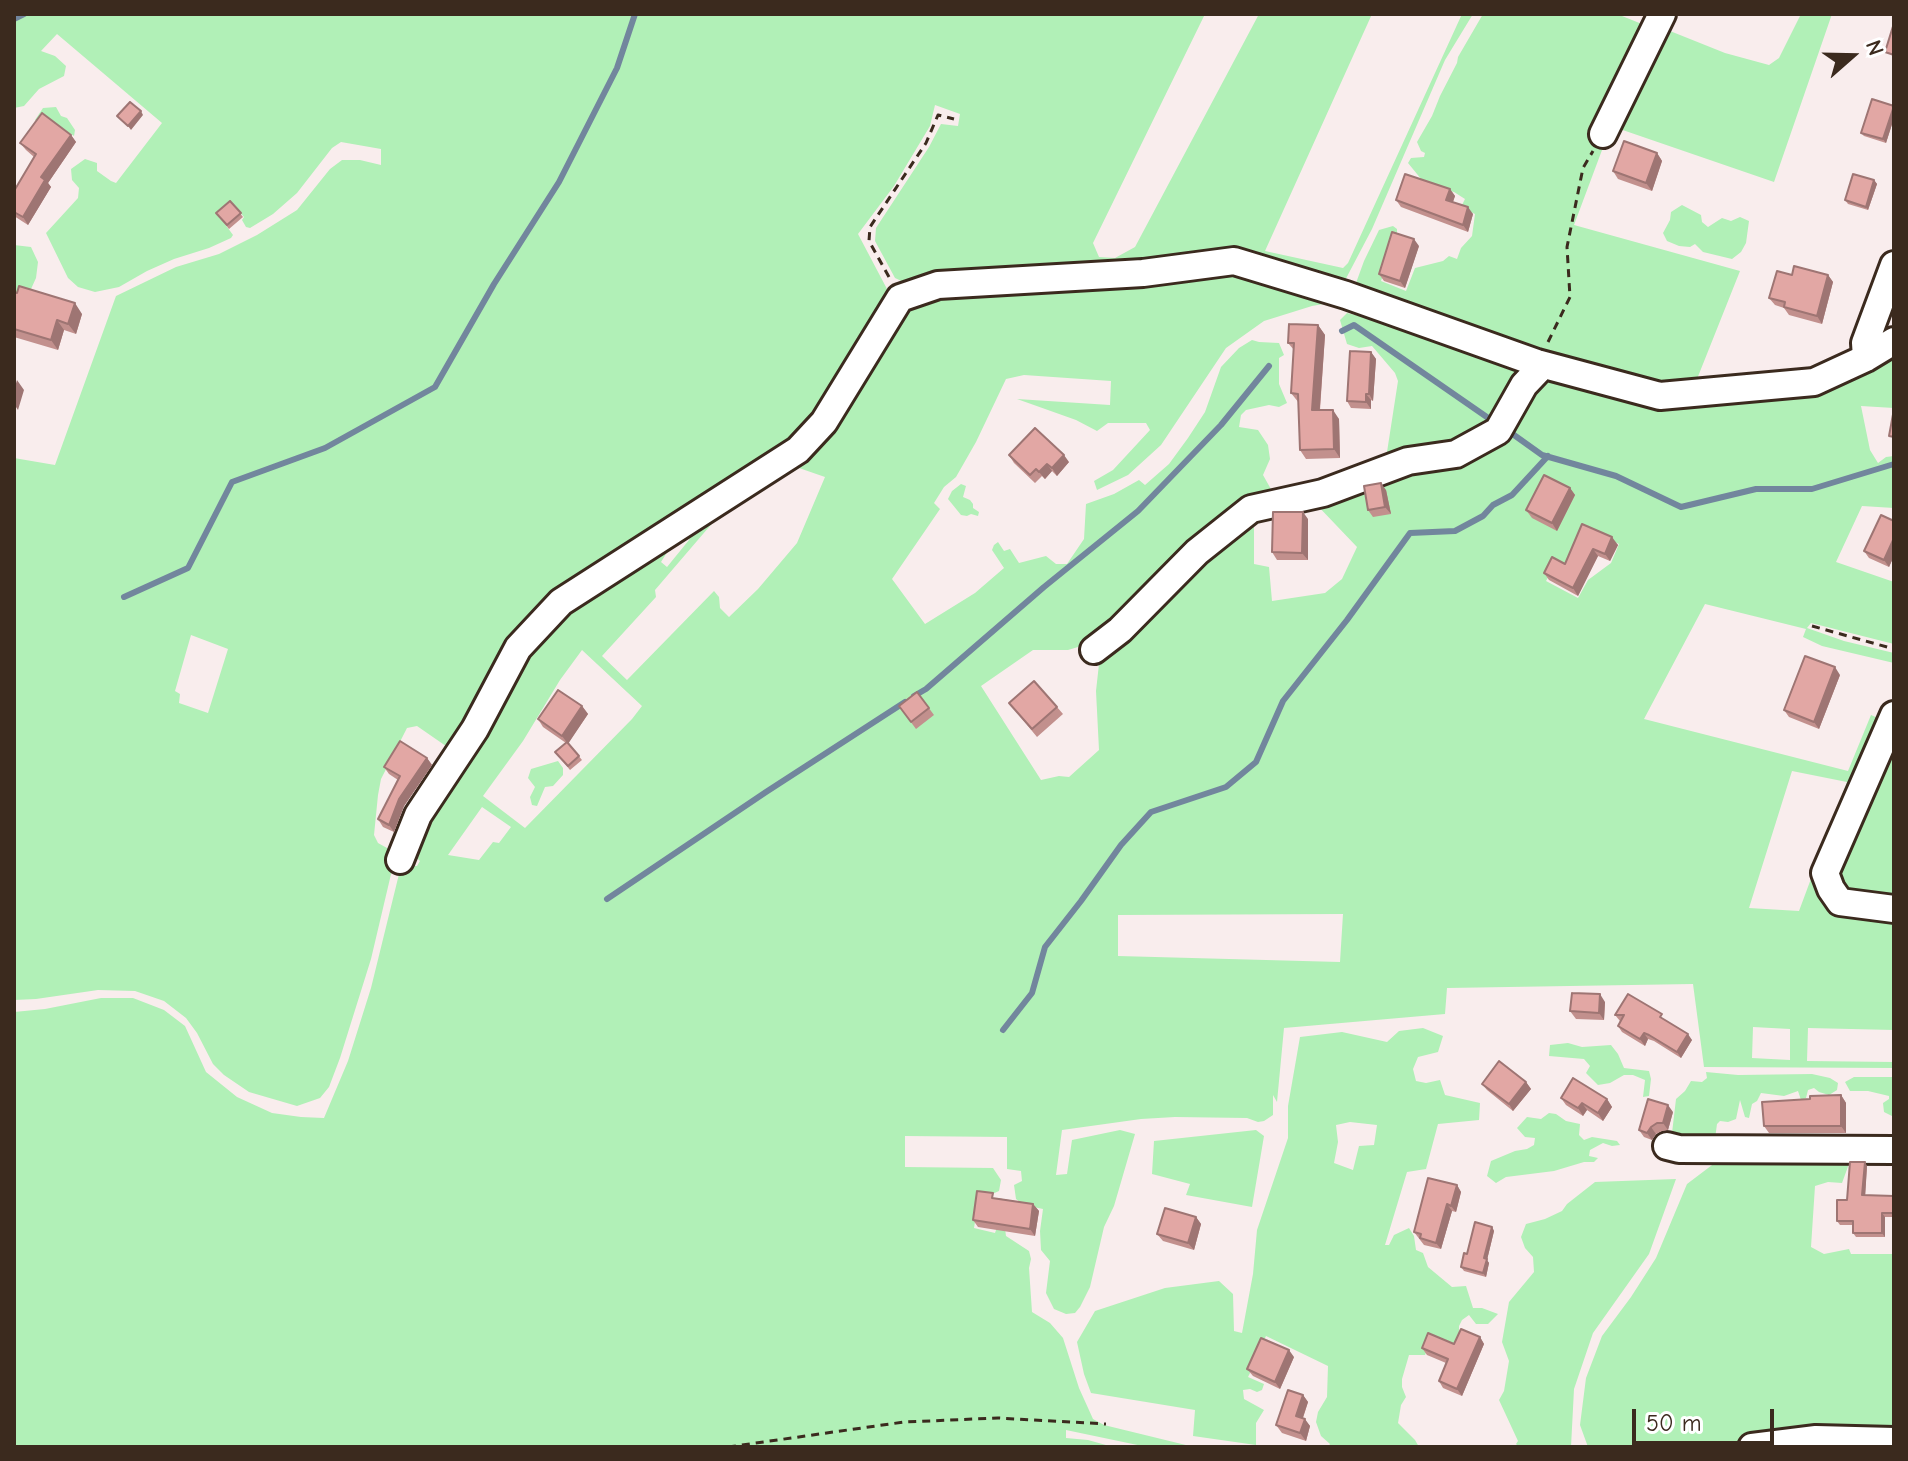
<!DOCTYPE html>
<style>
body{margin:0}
#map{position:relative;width:1908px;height:1461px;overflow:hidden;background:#f9eded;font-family:"Comic Neue",sans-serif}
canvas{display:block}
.frame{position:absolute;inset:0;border:16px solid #3b2a1e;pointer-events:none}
.north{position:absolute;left:1812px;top:16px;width:80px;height:80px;-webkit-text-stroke:6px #fff;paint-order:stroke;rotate:70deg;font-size:22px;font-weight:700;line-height:32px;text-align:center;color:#3b2a1e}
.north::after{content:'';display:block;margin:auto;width:28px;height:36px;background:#3b2a1e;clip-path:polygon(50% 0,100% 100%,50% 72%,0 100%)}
.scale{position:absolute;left:1632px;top:1409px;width:142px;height:36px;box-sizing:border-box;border:4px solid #3b2a1e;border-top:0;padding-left:10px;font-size:24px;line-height:28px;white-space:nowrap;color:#3b2a1e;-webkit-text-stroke:6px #fff;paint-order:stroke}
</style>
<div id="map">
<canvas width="1908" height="1461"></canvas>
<div class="frame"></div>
<div class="north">N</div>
<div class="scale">50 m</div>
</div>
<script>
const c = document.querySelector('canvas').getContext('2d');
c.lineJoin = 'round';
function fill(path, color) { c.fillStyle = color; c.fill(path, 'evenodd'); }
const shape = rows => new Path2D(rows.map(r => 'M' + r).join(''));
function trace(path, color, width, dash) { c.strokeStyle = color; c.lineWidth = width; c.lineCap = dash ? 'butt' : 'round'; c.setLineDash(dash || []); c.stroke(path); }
fill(shape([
 [14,14,1205,14,1093,243,1099,257,1115,258,1135,247,1259,14,1372,14,1265,251,1343,268,1348,263,1462,14,1473,14,1445,60,1372,229,1341,288,1264,264,910,285,895,278,875,241,876,228,929,147,941,124,958,126,960,114,935,105,930,126,894,186,858,234,887,289,893,295,812,427,588,574,456,753,417,726,407,728,381,779,378,795,374,835,378,843,396,853,371,959,340,1058,329,1087,320,1098,297,1106,249,1092,224,1075,213,1064,197,1033,186,1018,164,1001,135,991,98,990,36,999,14,1000,14,458,55,465,116,296,176,267,219,254,257,235,297,210,330,169,342,160,360,160,381,165,381,149,341,142,332,148,297,193,273,214,250,228,246,227,242,220,244,217,233,204,219,216,233,235,231,238,209,248,174,259,147,271,119,287,95,292,78,287,68,278,46,233,78,198,79,188,72,180,71,169,85,159,97,163,97,171,111,181,116,183,162,123,57,34,41,51,55,56,66,66,64,76,39,89,24,106,14,108],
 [191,635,228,649,208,713,179,703,180,694,175,691],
 [1483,14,1617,14,1652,28,1660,27,1725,53,1769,65,1779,58,1801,14,1832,14,1774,182,1611,126,1574,225,1740,271,1697,379,1765,378,1824,375,1645,387,1357,294,1356,283,1364,261,1379,230,1393,226,1397,229,1397,237,1381,281,1406,291,1415,268,1443,261,1449,256,1457,259,1461,248,1472,236,1475,214,1461,207,1465,199,1454,192,1426,185,1408,163,1411,158,1424,157,1425,153,1421,151,1417,142,1432,116,1440,96,1457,63,1458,57],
 [56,107,61,116,67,118,75,130,74,136,47,118,40,123,35,120,43,108],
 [1682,205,1701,215,1702,222,1708,227,1722,218,1731,221,1740,217,1749,221,1746,243,1741,252,1732,259,1703,252,1695,244,1690,247,1679,246,1667,241,1663,233,1670,220,1671,212],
 [14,245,31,247,38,262,36,278,31,289,20,296,14,295],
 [1211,265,1335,302,1312,306,1264,321,1226,348,1161,445,1128,475,1097,490,1094,481,1113,470,1150,430,1146,423,1108,423,1097,431,1076,420,1017,399,1110,405,1111,381,1024,375,1006,379,976,442,956,477,944,487,934,503,940,509,892,579,925,624,975,593,1004,568,992,550,994,545,998,542,1004,551,1010,549,1019,563,1046,556,1056,564,1067,564,1084,539,1086,504,1114,494,1139,480,1145,485,1169,464,1188,438,1205,412,1221,367,1239,348,1252,340,1259,342,1279,343,1284,355,1279,358,1279,384,1287,403,1279,407,1269,405,1246,410,1241,415,1239,427,1258,430,1268,445,1270,459,1263,475,1272,491,1272,498,1078,647,1068,650,1033,650,981,686,1041,780,1059,776,1069,777,1099,750,1096,691,1100,655,1254,512,1254,564,1269,567,1272,601,1325,593,1342,579,1357,547,1315,503,1444,462,1550,371,1658,400,1794,392,1894,348,1894,408,1861,406,1870,450,1878,463,1886,457,1894,456,1894,508,1862,506,1836,562,1894,582,1894,644,1811,623,1807,628,1844,641,1894,653,1894,663,1822,646,1803,637,1806,629,1705,604,1644,719,1848,771,1871,715,1885,721,1820,883,1894,918,1894,1030,1808,1028,1807,1061,1894,1062,1894,1068,1704,1067,1693,984,1447,988,1445,1014,1284,1028,1277,1102,1273,1095,1273,1115,1264,1121,1258,1122,1247,1118,1175,1117,1141,1119,1062,1130,1056,1175,1067,1174,1072,1140,1120,1130,1135,1134,1114,1206,1104,1227,1090,1287,1080,1307,1075,1313,1066,1314,1054,1309,1046,1293,1050,1261,1041,1250,1040,1231,1043,1209,1024,1205,1016,1199,1014,1185,1022,1181,1021,1171,1007,1169,1007,1137,905,1136,905,1167,993,1168,1001,1180,999,1191,990,1195,979,1197,974,1228,995,1233,999,1221,1004,1221,1006,1236,1029,1251,1031,1259,1029,1268,1032,1312,1050,1323,1063,1338,1079,1388,1093,1419,1104,1425,1194,1447,1147,1447,1066,1430,1066,1438,1088,1440,1113,1447,14,1447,14,1012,45,1009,101,998,133,998,164,1010,185,1026,206,1072,237,1097,272,1113,301,1117,324,1118,348,1061,371,988,400,870,406,866,417,866,420,861,409,850,547,622,681,530,661,562,667,567,689,540,696,520,783,468,916,296],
 [799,468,825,477,797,543,758,589,729,617,720,608,719,597,714,591,627,680,602,656,656,597,655,590,715,520],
 [1587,530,1619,544,1611,563,1588,580,1578,598,1546,581,1557,562,1568,567],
 [582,650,642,706,632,719,525,828,483,796,523,741,560,680],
 [1792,771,1847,782,1799,911,1749,908],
 [482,807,511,827,499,843,493,842,479,860,448,855],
 [1118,915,1343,914,1340,962,1118,956],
 [1753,1027,1790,1029,1790,1060,1752,1058],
 [1347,313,1466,342,1531,363,1489,432,1385,465,1398,381,1395,373,1372,346,1359,348,1347,344,1340,320],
 [961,484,966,486,963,497,970,500,973,504,973,508,979,512,978,516,971,514,967,516,961,515,948,499,952,491],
 [1894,727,1894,905,1855,902,1834,872],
 [558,761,563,768,563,775,553,786,545,787,537,806,532,805,530,797,535,787,528,778,531,769],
 [1423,1028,1443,1036,1438,1052,1418,1057,1413,1069,1416,1081,1426,1083,1440,1080,1445,1095,1480,1103,1479,1120,1438,1124,1426,1169,1407,1172,1385,1245,1389,1245,1394,1235,1409,1228,1414,1236,1416,1250,1423,1253,1428,1267,1452,1287,1466,1286,1473,1308,1482,1308,1498,1314,1488,1324,1476,1324,1469,1315,1462,1320,1459,1326,1459,1336,1454,1348,1432,1339,1425,1355,1409,1355,1402,1379,1402,1387,1406,1397,1401,1405,1398,1423,1415,1440,1419,1447,1328,1447,1330,1444,1321,1436,1316,1422,1318,1412,1327,1397,1328,1366,1266,1336,1260,1348,1260,1353,1248,1377,1264,1384,1262,1390,1257,1392,1250,1389,1243,1390,1244,1399,1264,1410,1256,1423,1256,1445,1193,1436,1195,1410,1091,1393,1084,1374,1077,1342,1095,1311,1165,1288,1219,1281,1233,1294,1234,1331,1242,1333,1253,1274,1257,1230,1288,1138,1288,1106,1300,1037,1342,1032,1387,1042,1399,1031],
 [1350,1122,1377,1125,1374,1145,1359,1146,1353,1170,1334,1163,1338,1142,1336,1125],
 [1568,1043,1582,1047,1611,1045,1618,1054,1624,1068,1649,1071,1651,1079,1649,1096,1643,1097,1645,1080,1633,1075,1624,1075,1610,1083,1598,1085,1586,1073,1590,1066,1584,1059,1549,1056,1550,1045],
 [1706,1072,1738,1075,1812,1074,1830,1078,1838,1083,1837,1090,1829,1095,1819,1092,1814,1088,1808,1090,1806,1098,1801,1100,1798,1091,1784,1096,1761,1093,1757,1101,1752,1104,1749,1118,1745,1117,1740,1100,1736,1119,1728,1122,1720,1121,1717,1124,1714,1146,1669,1142,1672,1133,1676,1099,1685,1091,1691,1081,1702,1082,1707,1078],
 [1854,1077,1894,1077,1894,1117,1884,1112,1883,1103,1889,1099,1889,1096,1868,1091,1850,1091,1845,1082],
 [1549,1113,1556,1114,1566,1121,1580,1124,1579,1135,1584,1140,1592,1137,1617,1141,1620,1145,1612,1146,1603,1143,1590,1150,1589,1156,1598,1158,1594,1162,1584,1162,1554,1171,1506,1177,1496,1183,1487,1176,1491,1161,1515,1151,1527,1149,1534,1145,1535,1138,1525,1137,1517,1128,1527,1117,1541,1119],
 [1256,1130,1264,1136,1252,1207,1186,1195,1190,1184,1152,1174,1154,1141],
 [1894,1154,1894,1164,1850,1161,1842,1183,1828,1182,1815,1186,1811,1247,1824,1254,1849,1249,1851,1254,1894,1254,1894,1437,1824,1432,1709,1447,1588,1447,1580,1425,1586,1378,1602,1336,1631,1297,1656,1258,1687,1184,1724,1156],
 [1676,1179,1649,1254,1593,1333,1574,1389,1571,1447,1519,1447,1516,1444,1518,1441,1499,1400,1504,1391,1509,1361,1502,1342,1509,1302,1534,1272,1533,1257,1525,1248,1521,1237,1526,1224,1545,1219,1562,1211,1567,1204,1595,1182]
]), '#b1f0b7');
trace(shape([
 [14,19,24,14],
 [1342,331,1354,325,1494,422],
 [1507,430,1542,455,1616,476,1681,507,1756,489,1812,489,1894,464],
 [124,597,188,568,232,482,325,448,435,387,494,284,559,182,617,68,635,14],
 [914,696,926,689,1044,587,1138,511,1221,425,1269,366],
 [607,899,766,792,905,702],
 [1003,1030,1032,993,1045,947,1081,901,1121,845,1151,812,1226,787,1256,762,1283,701,1347,620,1410,533,1455,531,1483,516,1493,505,1512,495,1548,456]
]), '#72869d', 6);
const minor = shape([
 [1603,134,1662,14],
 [1866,358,1865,343,1894,265],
 [1094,650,1120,630,1197,552,1251,509,1323,493,1408,461,1456,454,1498,431,1524,385,1543,365],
 [1894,715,1825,873,1831,889,1840,902,1894,909],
 [400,860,418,815,475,729,518,648,561,602,798,450,824,422,900,298,938,285,1143,273,1234,261,1346,295,1537,363,1660,396,1814,382,1866,358,1894,341],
 [1667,1146,1679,1149,1894,1150],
 [1752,1447,1816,1439,1894,1441]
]);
trace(minor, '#3b2a1e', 32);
trace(shape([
 [889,277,869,241,870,227,926,143,938,115,954,119],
 [1548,342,1570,297,1567,247,1583,168,1593,151],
 [1812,626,1894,649],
 [728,1447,904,1422,998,1418,1106,1424]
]), '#3b2a1e', 3, [8, 6]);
trace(minor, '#fff', 26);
fill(shape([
 [1894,106,1894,118,1886,143,1864,136,1861,133],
 [71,135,76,142,48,183,51,187,28,225,14,216,14,191,34,157,26,150,20,143],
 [1657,153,1662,161,1652,191,1618,179,1613,171],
 [1874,180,1877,184,1868,210,1848,204,1845,200],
 [1450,189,1455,196,1453,202,1473,214,1468,232,1401,207,1396,200],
 [230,201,243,217,229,229,216,213],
 [1419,246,1405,288,1384,281,1379,274],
 [1792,275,1828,275,1833,282,1822,324,1789,315,1784,308,1775,305,1769,298],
 [14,292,82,314,76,334,64,330,58,350,14,337],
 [1318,325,1325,335,1320,410,1339,419,1340,458,1306,459,1300,450,1299,403,1291,393,1294,350,1288,343],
 [1371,352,1376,359,1373,401,1371,400,1371,409,1351,408,1347,401],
 [1009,455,1069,462,1057,476,1052,471,1045,479,1042,476,1035,483,1014,463],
 [1570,488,1575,495,1557,531,1532,518,1526,510],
 [1386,490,1391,514,1373,517,1368,510],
 [1308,519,1308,560,1277,560,1272,552],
 [1894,521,1894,556,1889,567,1869,558,1864,551],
 [1582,524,1618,545,1610,561,1598,556,1578,596,1549,580,1544,573,1565,564],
 [1840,675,1819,729,1789,717,1784,710],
 [917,692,934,715,916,729,899,706],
 [1009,703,1057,707,1063,714,1037,737],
 [582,706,588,714,568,743,582,760,570,770,555,752,566,743,543,727,538,719],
 [427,758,432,765,404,806,394,832,383,827,378,819,398,780,389,774,384,767],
 [1605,1002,1604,1020,1576,1019,1570,1011],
 [1615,1015,1666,1021,1692,1040,1681,1058,1654,1041,1648,1039,1645,1046,1622,1032,1618,1026,1620,1021],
 [1526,1082,1531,1089,1513,1111,1487,1090,1482,1084],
 [1841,1095,1846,1103,1846,1133,1769,1133,1764,1126,1810,1099],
 [1561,1098,1607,1099,1612,1107,1603,1121,1587,1110,1583,1116,1566,1105],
 [1673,1112,1668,1130,1662,1131,1656,1134,1652,1140,1644,1137,1639,1130],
 [1867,1166,1865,1195,1894,1196,1894,1217,1885,1217,1885,1237,1856,1237,1853,1233,1853,1225,1840,1225,1837,1221,1847,1200],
 [1457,1185,1461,1192,1456,1212,1452,1211,1441,1249,1424,1245,1414,1232],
 [997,1198,1033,1204,1039,1211,1035,1236,978,1227,973,1220],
 [1196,1217,1201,1224,1194,1250,1163,1241,1157,1234],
 [1492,1227,1494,1231,1487,1260,1489,1263,1486,1277,1464,1271,1461,1267,1467,1254],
 [1480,1337,1484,1344,1462,1396,1443,1388,1439,1381,1446,1363,1427,1355,1422,1348,1454,1344],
 [1294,1357,1280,1389,1253,1376,1247,1369],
 [1303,1395,1308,1402,1303,1418,1310,1426,1306,1441,1282,1433,1276,1425]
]), '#c2908d');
fill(shape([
 [1894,106,1894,118,1886,143,1883,139],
 [141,111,143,115,131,130,128,126],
 [71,135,76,142,48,183,51,187,28,225,23,217,41,177],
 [1657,153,1662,161,1652,191,1646,183],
 [1874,180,1877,184,1868,210,1866,207],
 [1450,189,1455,196,1451,207,1446,200],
 [1468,207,1473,214,1468,232,1463,225],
 [1414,239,1419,246,1405,288,1400,281],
 [1828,275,1833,282,1822,324,1817,316],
 [75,303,82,314,76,334,68,324],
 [57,320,64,330,58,350,51,340],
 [1318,325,1325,335,1319,420,1312,410],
 [1371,352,1376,359,1373,401,1369,394],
 [17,380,24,390,18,410,14,404,14,390],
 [1366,394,1371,400,1371,409,1366,402],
 [1333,410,1339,419,1340,458,1334,449],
 [1064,455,1069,462,1057,476,1052,468],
 [1047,464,1052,471,1045,479,1039,472],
 [1381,483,1386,490,1391,514,1385,507],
 [1570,488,1575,495,1557,531,1552,523],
 [1303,512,1308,519,1308,560,1302,553],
 [1612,537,1618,545,1610,561,1605,554],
 [1894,538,1894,556,1889,567,1884,560],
 [1593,549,1598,556,1578,596,1573,588],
 [1835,667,1840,675,1819,729,1814,722],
 [582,706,588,714,568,744,562,736],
 [427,758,432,765,404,806,394,832,389,825,399,799],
 [1600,994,1605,1002,1604,1020,1599,1013],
 [1644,1033,1648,1039,1645,1046,1640,1039],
 [1688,1034,1692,1040,1681,1058,1677,1052],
 [1526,1082,1531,1089,1513,1111,1509,1104],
 [1841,1095,1846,1103,1846,1133,1841,1126],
 [1607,1099,1612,1107,1603,1121,1598,1113],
 [1582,1103,1587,1110,1583,1116,1578,1108],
 [1668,1105,1673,1112,1668,1130,1663,1123],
 [1651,1127,1656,1134,1652,1140,1647,1133],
 [1865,1162,1867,1166,1865,1199,1862,1195],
 [1457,1185,1461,1192,1456,1212,1451,1206],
 [1033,1204,1039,1211,1035,1236,1030,1229],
 [1447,1204,1452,1211,1441,1249,1436,1243],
 [1882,1213,1885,1217,1885,1237,1882,1233],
 [1196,1217,1201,1224,1194,1250,1188,1243],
 [1492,1227,1494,1231,1487,1260,1489,1263,1486,1277,1483,1273,1484,1258],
 [1480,1337,1484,1344,1462,1396,1457,1389],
 [1289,1350,1294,1357,1280,1389,1275,1382],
 [1303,1395,1308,1402,1301,1423,1296,1416],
 [1305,1419,1310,1426,1306,1441,1300,1433]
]), '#9e7573');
const building = shape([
 [1894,23,1894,55,1885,52,1894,23],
 [1872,99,1894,106,1883,139,1861,133,1872,99],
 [130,102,141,111,128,126,117,116,130,102],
 [42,113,71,135,41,177,45,180,23,217,14,212,14,191,36,154,20,143,42,113],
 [1624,141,1657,153,1646,183,1613,171,1624,141],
 [1405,174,1450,189,1446,200,1468,207,1463,225,1396,200,1405,174],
 [1853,174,1874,180,1866,207,1845,200,1853,174],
 [230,201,241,213,227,225,216,213,230,201],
 [1392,232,1414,239,1400,281,1379,274,1392,232],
 [1794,266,1828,275,1817,316,1784,307,1785,302,1769,298,1777,271,1792,275,1794,266],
 [19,286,75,303,68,324,57,320,51,340,14,329,14,292,17,293,19,286],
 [1289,324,1318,325,1312,410,1333,410,1334,449,1300,450,1298,394,1291,393,1294,343,1288,343,1289,324],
 [1350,351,1371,352,1369,394,1366,394,1366,402,1347,401,1350,351],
 [1894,409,1894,437,1889,436,1894,409],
 [1035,428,1064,455,1052,468,1047,464,1039,472,1036,469,1030,475,1009,455,1035,428],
 [1544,475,1570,488,1552,523,1526,510,1544,475],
 [1381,483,1385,507,1368,510,1364,486,1381,483],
 [1273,512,1303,512,1302,553,1272,552,1273,512],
 [1881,515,1894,521,1894,538,1884,560,1864,551,1881,515],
 [1582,524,1612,537,1605,554,1593,549,1573,588,1544,573,1552,557,1565,564,1582,524],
 [1805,656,1835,667,1814,722,1784,710,1805,656],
 [1034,681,1057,707,1032,729,1009,703,1034,681],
 [558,690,582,706,562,736,538,719,558,690],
 [917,692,929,708,911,722,899,706,917,692],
 [400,741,427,758,399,799,389,825,378,819,400,776,384,767,400,741],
 [567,742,579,756,568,766,555,752,567,742],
 [1572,993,1600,994,1599,1013,1570,1011,1572,993],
 [1628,994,1662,1014,1660,1017,1688,1034,1677,1052,1649,1035,1644,1033,1640,1039,1618,1026,1624,1015,1615,1015,1628,994],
 [1499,1061,1526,1082,1509,1104,1482,1084,1499,1061],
 [1573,1078,1607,1099,1598,1113,1582,1103,1578,1108,1561,1098,1573,1078],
 [1841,1095,1841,1126,1764,1126,1762,1102,1810,1099,1810,1096,1841,1095],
 [1648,1099,1668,1105,1663,1123,1657,1123,1651,1127,1647,1133,1639,1130,1648,1099],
 [1850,1162,1865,1162,1862,1195,1894,1196,1894,1213,1882,1213,1882,1233,1853,1233,1853,1221,1837,1221,1837,1200,1847,1200,1850,1162],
 [1428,1178,1457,1185,1451,1206,1447,1204,1436,1243,1420,1238,1421,1234,1414,1232,1428,1178],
 [977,1191,993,1193,992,1198,1033,1204,1030,1229,973,1220,977,1191],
 [1165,1208,1196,1217,1188,1243,1157,1234,1165,1208],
 [1475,1222,1492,1227,1484,1258,1487,1259,1483,1273,1461,1267,1464,1253,1467,1254,1475,1222],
 [1461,1329,1480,1337,1457,1389,1439,1381,1448,1359,1422,1348,1428,1333,1454,1344,1461,1329],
 [1261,1338,1289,1350,1275,1382,1247,1369,1261,1338],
 [1288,1390,1303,1395,1296,1416,1305,1419,1300,1433,1276,1425,1288,1390]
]);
fill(building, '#e2a7a4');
trace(building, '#9e7573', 2);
</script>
